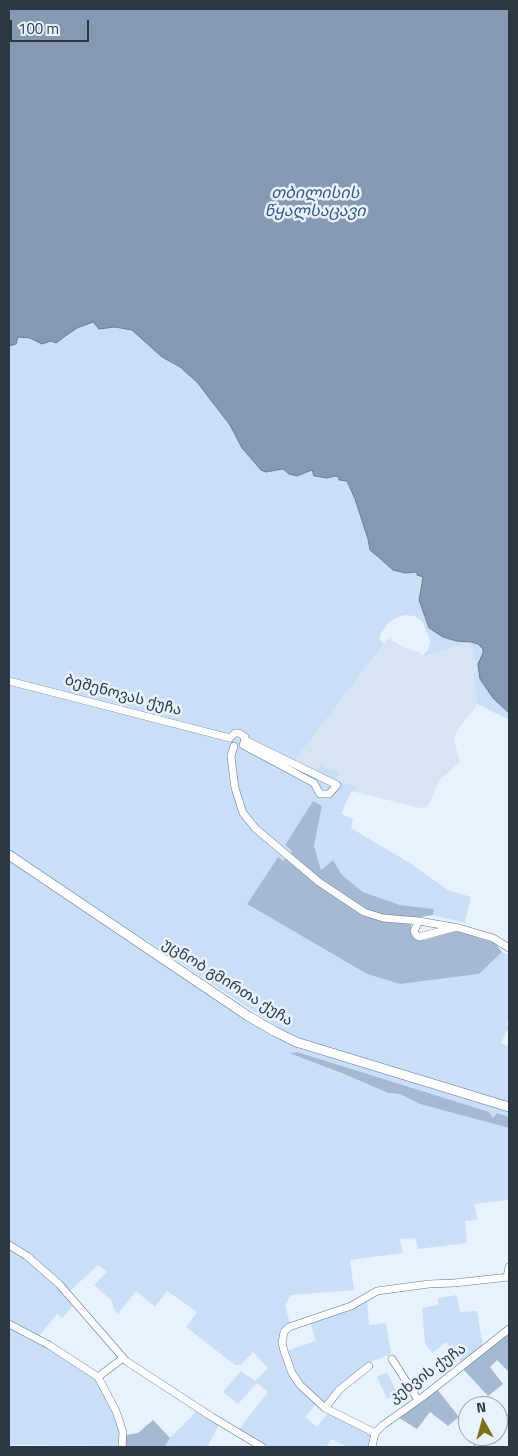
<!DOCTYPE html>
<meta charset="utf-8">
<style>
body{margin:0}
#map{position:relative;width:518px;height:1456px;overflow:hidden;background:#e7f2fe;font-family:"Titillium Web",sans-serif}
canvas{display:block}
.frame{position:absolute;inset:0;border:10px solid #2e3843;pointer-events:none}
.north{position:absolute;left:458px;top:1396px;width:50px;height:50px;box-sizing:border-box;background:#e7f2fe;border:1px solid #9da8b3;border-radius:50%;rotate:353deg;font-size:14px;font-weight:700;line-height:20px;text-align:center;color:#2e3843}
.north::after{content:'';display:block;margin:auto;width:18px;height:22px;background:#7f7111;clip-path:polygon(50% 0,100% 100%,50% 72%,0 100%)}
.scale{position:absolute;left:10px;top:20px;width:79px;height:22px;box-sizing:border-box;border:2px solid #2e3843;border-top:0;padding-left:6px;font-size:15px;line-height:18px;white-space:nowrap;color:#2e3843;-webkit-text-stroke:4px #e7f2fe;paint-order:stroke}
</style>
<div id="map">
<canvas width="518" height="1456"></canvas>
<div class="frame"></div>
<div class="north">N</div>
<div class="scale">100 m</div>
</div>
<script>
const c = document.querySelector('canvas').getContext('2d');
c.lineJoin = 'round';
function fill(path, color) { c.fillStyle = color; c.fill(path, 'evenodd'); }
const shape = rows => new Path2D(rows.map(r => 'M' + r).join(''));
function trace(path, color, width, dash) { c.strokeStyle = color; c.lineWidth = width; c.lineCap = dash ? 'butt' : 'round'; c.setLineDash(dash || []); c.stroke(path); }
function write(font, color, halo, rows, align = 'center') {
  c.font = font + ' "Titillium Web","Noto Sans Georgian",sans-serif'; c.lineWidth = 5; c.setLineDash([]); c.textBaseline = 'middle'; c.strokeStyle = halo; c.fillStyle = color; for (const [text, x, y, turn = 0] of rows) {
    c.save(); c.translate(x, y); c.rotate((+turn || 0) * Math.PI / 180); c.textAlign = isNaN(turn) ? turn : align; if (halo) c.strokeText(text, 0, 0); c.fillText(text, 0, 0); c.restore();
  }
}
fill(shape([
 [389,638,403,647,421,653,421,657,470,642,477,672,473,673,477,705,457,731,454,741,460,762,440,779,428,807,420,808,351,791,356,787,336,781,339,773,329,770,317,771,295,760]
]), '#d7e4f2');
fill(shape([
 [93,322,99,329,115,327,132,330,162,357,189,374,203,388,230,425,242,448,261,470,282,469,297,476,312,470,314,477,321,478,335,476,339,477,341,480,347,481,355,499,367,537,376,557,393,570,405,573,417,572,423,577,420,585,419,599,429,628,443,637,456,641,471,642,478,644,483,649,489,649,480,679,493,698,509,713,509,720,477,704,473,673,477,671,470,642,421,657,428,650,430,640,422,621,414,616,404,615,394,619,388,623,380,635,380,640,384,644,295,760,316,771,320,765,329,770,331,769,339,773,337,781,357,787,351,792,341,814,353,819,351,828,410,863,448,890,471,897,465,923,433,915,434,909,400,905,363,892,342,875,333,860,321,870,314,846,322,806,313,801,285,845,292,851,283,862,278,857,247,904,367,974,400,984,479,974,502,952,509,955,509,1019,506,1025,509,1026,509,1032,506,1031,501,1043,509,1046,509,1104,291,1036,9,850,9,346,16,344,17,336,47,342,64,339,77,328],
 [9,860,147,951,271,1035,296,1046,509,1111,509,1117,497,1113,493,1119,297,1052,290,1053,388,1093,400,1094,420,1104,509,1128,509,1200,475,1204,477,1220,465,1221,467,1243,418,1249,415,1238,400,1239,403,1253,350,1260,354,1290,291,1295,285,1305,290,1324,282,1330,287,1369,316,1404,305,1417,317,1427,328,1413,369,1433,371,1436,368,1447,348,1447,331,1439,326,1447,269,1447,239,1429,268,1392,257,1383,238,1404,223,1392,241,1371,255,1381,268,1368,253,1352,241,1365,235,1365,186,1327,197,1312,167,1291,155,1307,136,1291,118,1314,114,1309,112,1301,94,1285,107,1272,98,1265,69,1292,22,1250,9,1242],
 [9,1248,23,1256,61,1291,73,1306,62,1318,57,1314,35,1341,52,1350,97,1378,114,1412,120,1432,121,1446,10,1445,9,1447],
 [457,1295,460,1312,477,1311,483,1347,461,1362,446,1342,432,1353,425,1343,422,1308,438,1305,438,1298],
 [367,1300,369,1325,386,1323,391,1354,368,1363,338,1388,324,1405,295,1376,286,1351,316,1341,310,1322],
 [387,1372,397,1394,387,1399,377,1377],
 [198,1410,219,1424,207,1447,164,1447,170,1438]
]), '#c9dff8');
fill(shape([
 [313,801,322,806,314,846,321,870,333,860,342,875,363,892,400,905,434,909,433,915,415,918,411,924,411,930,412,934,416,939,425,940,453,932,459,932,495,943,502,952,479,974,400,984,367,974,247,904,278,857,283,861,292,851,285,845],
 [297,1052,489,1112,493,1118,497,1113,509,1117,509,1128,420,1104,400,1094,388,1093,346,1075,289,1053],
 [509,1331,509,1372,497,1360,490,1367,503,1384,488,1396,462,1368],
 [436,1388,459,1417,448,1426,430,1412,417,1429,396,1416],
 [153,1420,170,1438,164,1447,126,1447,126,1435,138,1433]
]), '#a4bad2');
const water = shape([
 [9,9,509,9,509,713,493,698,480,679,478,664,483,653,483,649,478,644,471,642,456,641,443,637,429,628,419,600,423,577,417,575,417,572,405,573,393,570,370,550,368,539,355,499,347,481,339,480,339,477,335,476,327,478,314,476,312,470,297,476,289,474,283,469,266,472,261,470,242,448,230,425,197,382,180,367,162,357,132,330,115,327,99,329,93,322,77,328,56,343,51,341,42,344,30,338,18,337,16,344,9,346,9,9]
]);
fill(water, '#859ab2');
trace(water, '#6b7d91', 1);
const minor = shape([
 [9,681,230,738],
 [230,738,235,733,239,733,245,737,244,743],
 [243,745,314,783,320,794,329,794,337,785,245,740],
 [234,746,231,756,232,765,235,788,243,813,256,829,319,882,364,912,383,918,419,921,459,928,493,938,509,948],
 [419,921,414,931,416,935,419,937,453,928],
 [9,1245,27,1256,59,1284,126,1361,212,1417,262,1447],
 [507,1277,509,1267],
 [9,1324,49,1345,98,1377,116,1411,123,1432,122,1447],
 [392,1359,418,1400],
 [98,1377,123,1358],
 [325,1408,339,1390,369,1366],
 [498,1429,509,1419],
 [375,1433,325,1408,300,1385,292,1373,284,1351,282,1343,284,1332,289,1327,351,1306,377,1291,429,1284,454,1283,509,1277],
 [372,1447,375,1433,383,1425,424,1396,509,1329],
 [478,1447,490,1436]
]);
const major = shape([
 [9,855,248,1016,274,1031,296,1042,509,1107]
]);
trace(minor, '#5f7791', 8);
trace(major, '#5f7791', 10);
trace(minor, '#fff', 7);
trace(major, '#fff', 9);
write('15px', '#2e3843', '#e7f2fe', [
 ["ბეშენოვას ქუჩა",123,696,15],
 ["უცნობ გმირთა ქუჩა",227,983,32],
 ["კეხვის ქუჩა",428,1374,-36]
]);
write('italic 16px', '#34577b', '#e7f2fe', [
 ["თბილისის",315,194],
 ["წყალსაცავი",315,212]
]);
</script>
